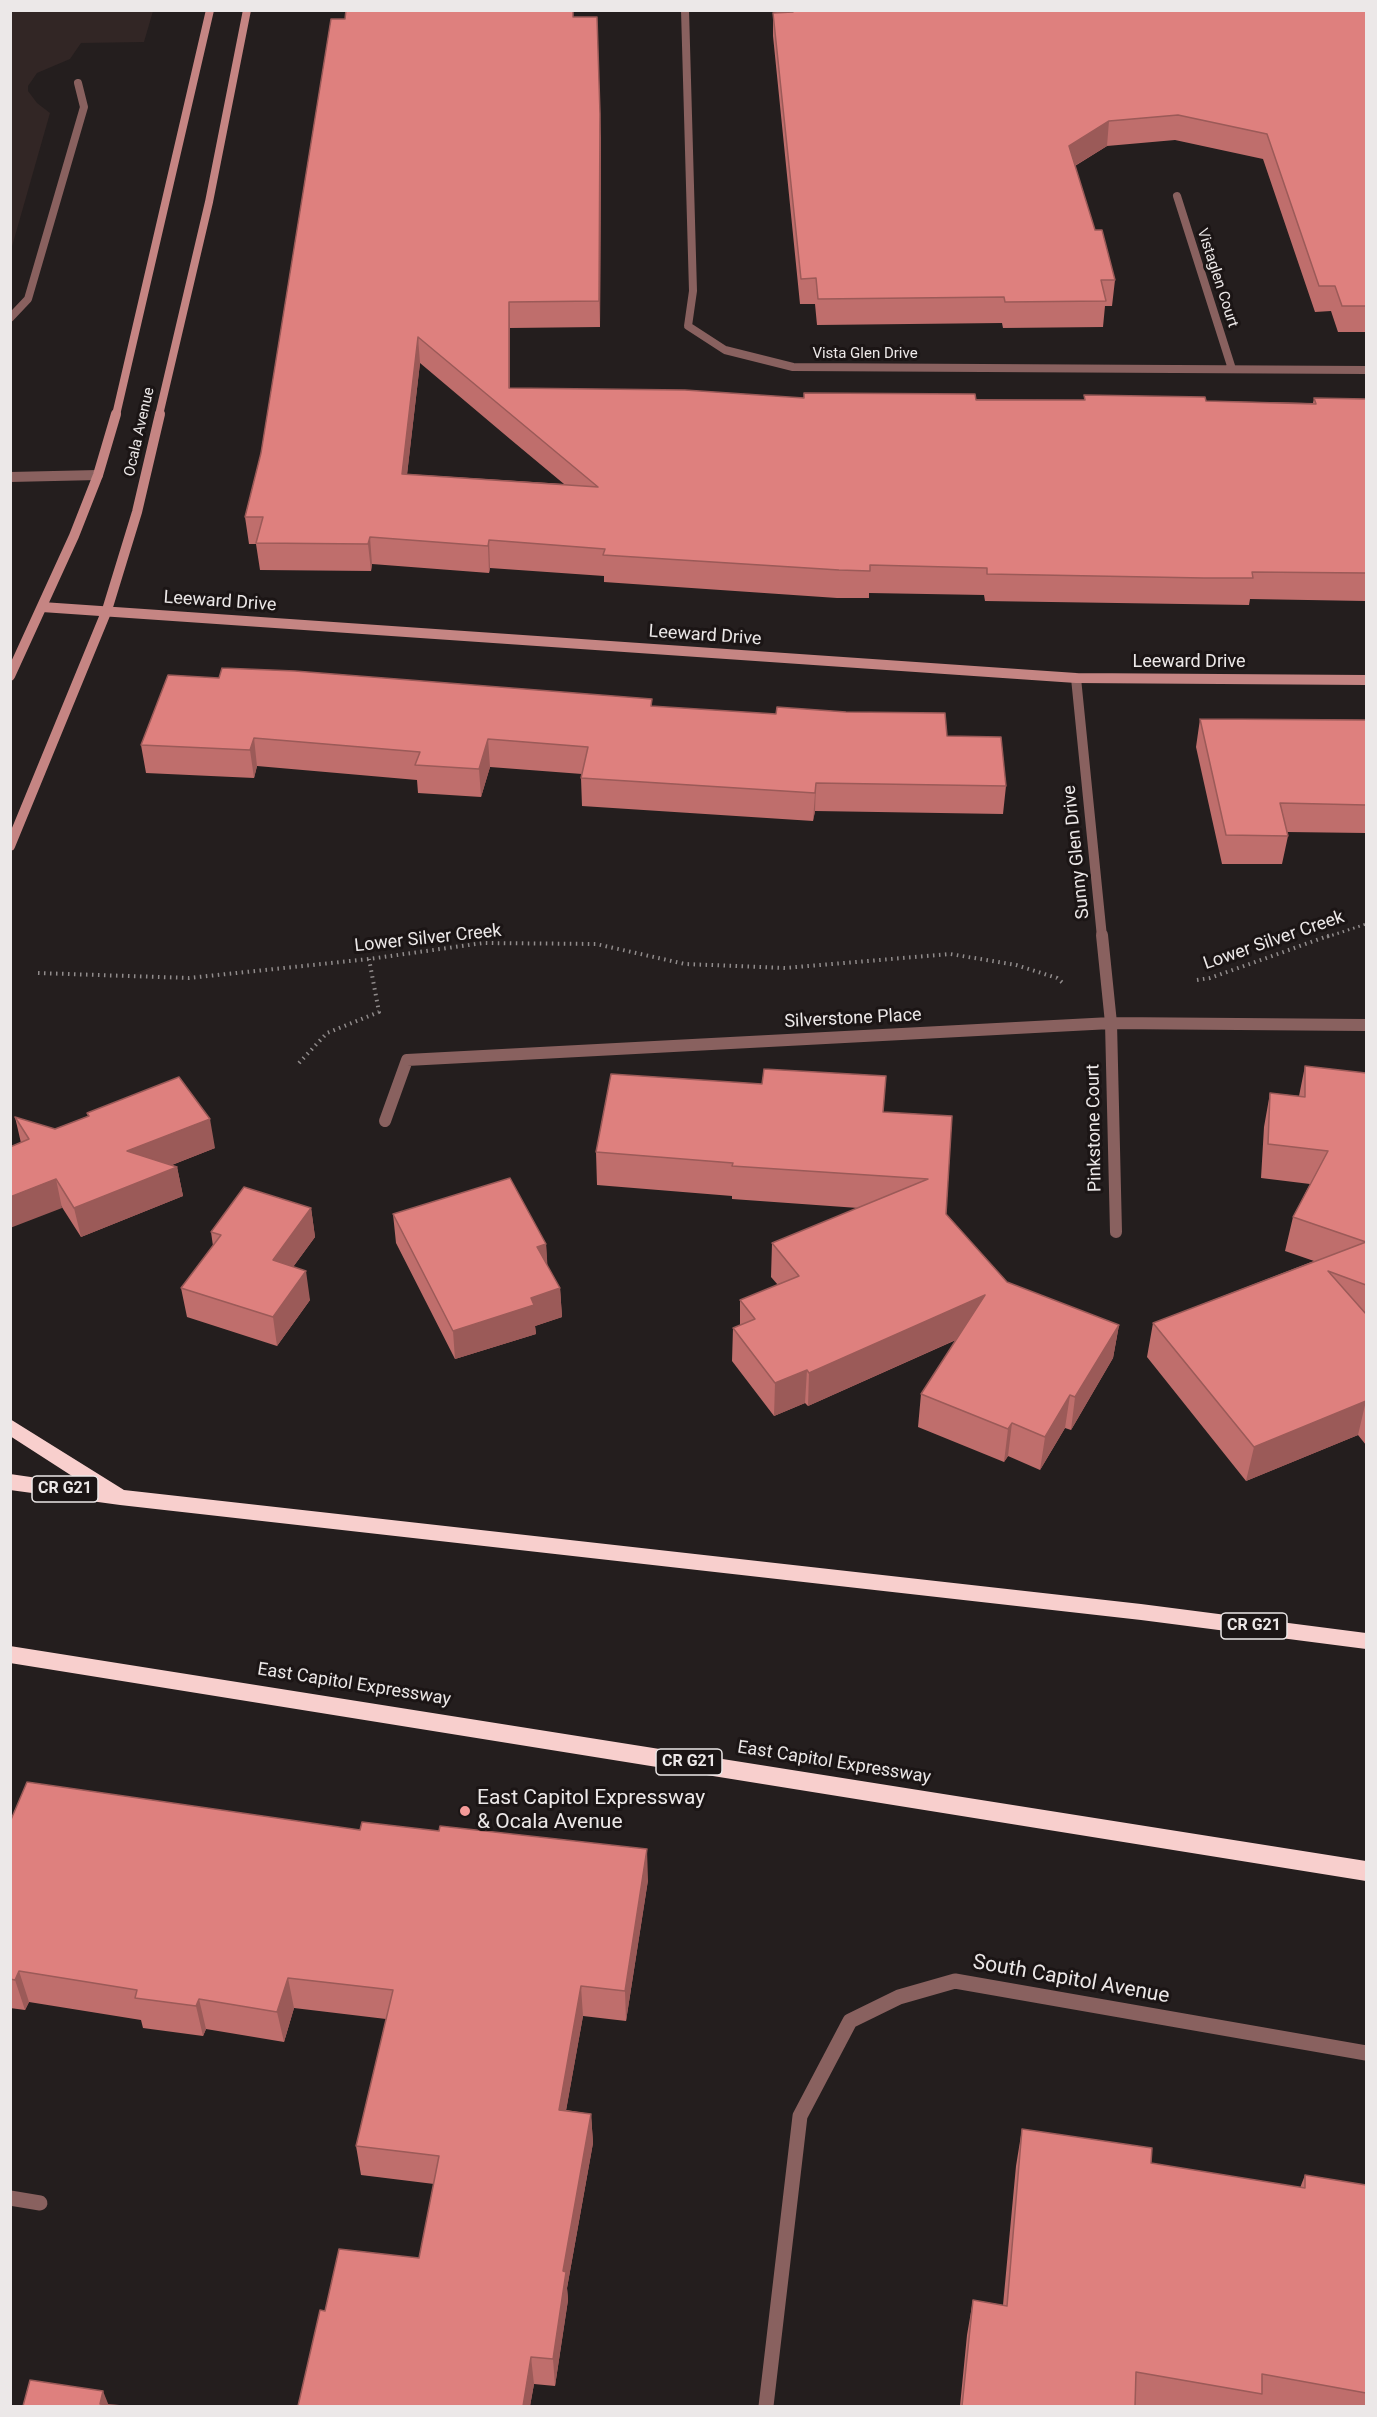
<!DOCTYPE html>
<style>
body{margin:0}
#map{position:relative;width:1377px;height:2417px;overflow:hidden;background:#241e1e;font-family:Roboto,sans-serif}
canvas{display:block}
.frame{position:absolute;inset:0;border:12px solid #ece8e8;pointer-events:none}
</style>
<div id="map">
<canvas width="1377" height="2417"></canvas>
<div class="frame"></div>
</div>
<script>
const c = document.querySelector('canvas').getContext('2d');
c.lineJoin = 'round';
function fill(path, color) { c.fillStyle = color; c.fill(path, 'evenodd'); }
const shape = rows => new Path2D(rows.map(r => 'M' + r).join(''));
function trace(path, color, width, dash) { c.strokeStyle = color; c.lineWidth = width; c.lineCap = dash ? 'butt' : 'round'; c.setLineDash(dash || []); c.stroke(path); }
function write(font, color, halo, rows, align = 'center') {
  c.font = font + ' Roboto,sans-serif'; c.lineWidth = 6; c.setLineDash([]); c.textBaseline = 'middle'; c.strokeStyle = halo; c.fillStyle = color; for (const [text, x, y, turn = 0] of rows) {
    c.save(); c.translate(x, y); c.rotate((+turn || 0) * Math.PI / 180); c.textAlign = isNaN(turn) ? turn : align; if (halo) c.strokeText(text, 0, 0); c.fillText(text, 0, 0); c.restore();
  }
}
fill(shape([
 [11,10,153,11,144,42,81,43,70,59,37,73,28,86,28,91,37,103,50,113,11,250]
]), '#322625');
trace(shape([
 [1327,937,1366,924]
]), '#918c8c', 3, [1.5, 4]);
trace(shape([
 [38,973,189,978,369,959,483,943,596,944,685,964,785,968,950,954,1016,965,1057,978,1064,984],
 [1197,980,1210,978,1331,935],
 [299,1063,327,1033,379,1012,369,959]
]), '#918c8c', 4, [1.5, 4.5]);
trace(shape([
 [10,477,98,475]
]), '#89615f', 10);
trace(shape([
 [685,10,693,291,688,326,725,350,793,367,1366,370],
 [1177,196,1232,369],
 [10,318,28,299,84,107,78,83]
]), '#89615f', 8);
trace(shape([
 [1076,678,1102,937]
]), '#89615f', 10);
trace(shape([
 [1102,935,1111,1023,1116,1232],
 [385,1121,407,1060,1111,1023,1366,1025]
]), '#89615f', 12);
trace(shape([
 [10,2198,40,2203],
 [766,2406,800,2116,850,2021,899,1997,955,1981,1366,2053]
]), '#89615f', 15);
trace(shape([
 [116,415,210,10],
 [159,415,209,202,247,10]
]), '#c58583', 8);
trace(shape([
 [42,607,1076,678,1366,680],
 [10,676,74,536,98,475,116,414],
 [10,846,107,610,137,512,160,414]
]), '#c58583', 10);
fill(shape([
 [10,1419,124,1490,1141,1604,1366,1633,1366,1649,1141,1620,120,1505,10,1490,10,1474,86,1485,10,1436,10,1419],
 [10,1646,1366,1861,1366,1881,10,1663,10,1646]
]), '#f8cfcd');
fill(shape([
 [792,10,1366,10,1366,332,1338,332,1331,311,1315,312,1263,159,1175,140,1107,146,1075,166,1095,230,1115,280,1112,306,1105,306,1103,327,1003,328,1002,323,817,325,815,304,800,304,773,36,773,13,792,12],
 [574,17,601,139,600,327,510,328,510,388,804,398,1084,400,1084,395,1206,401,1313,403,1314,398,1366,399,1366,606,1365,601,1250,599,1249,605,985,601,984,595,869,593,869,598,837,598,604,582,604,576,490,568,489,573,372,564,371,571,260,570,256,544,249,544,245,517],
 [420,363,510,439,564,484,407,474],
 [652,699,652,706,947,736,1006,786,1003,814,815,811,813,821,582,806,581,778,582,774,490,767,481,797,418,793,417,780,257,766,254,778,146,773,141,745],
 [1200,719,1366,720,1366,833,1287,832,1288,836,1282,864,1222,864,1196,747],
 [1305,1066,1366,1073,1366,1445,1358,1435,1246,1481,1147,1357,1153,1323,1314,1261,1285,1251,1293,1217,1310,1184,1261,1178,1264,1127,1270,1093,1299,1096],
 [884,1112,952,1116,946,1214,1007,1282,1119,1325,1113,1358,1071,1430,1065,1428,1040,1470,1008,1456,1004,1462,918,1427,921,1394,956,1340,808,1406,805,1403,774,1416,732,1361,733,1328,740,1326,740,1300,778,1285,771,1277,772,1243,858,1208,732,1199,732,1196,597,1185,596,1152],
 [87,1113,215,1148,172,1165,177,1167,183,1196,81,1237,21,1143,15,1117,55,1129,88,1116],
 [311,1208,315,1237,293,1267,310,1300,277,1346,187,1317,181,1288,213,1246,211,1232],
 [393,1214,546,1244,547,1265,560,1288,562,1317,535,1326,536,1334,455,1359,396,1243],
 [10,1822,648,1880,626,2021,583,2016,566,2110,591,2114,593,2143,567,2288,568,2300,555,2386,534,2384,530,2406,298,2406,325,2311,419,2258,434,2184,361,2175,356,2146,386,2019,294,2008,284,2042,206,2029,203,2036,143,2028,141,2020,29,2002,25,2010,10,2008],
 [1022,2129,1151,2163,1300,2188,1305,2175,1366,2185,1366,2406,960,2406,967,2335,973,2300,1003,2305,1016,2166]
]), '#bf6e6c');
fill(shape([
 [600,114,601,139,600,327,599,301],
 [1109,121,1107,146,1066,171,1069,146],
 [509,302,510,328,510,414,509,388],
 [418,337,420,363,404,501,402,474],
 [370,537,372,564,371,571,368,544],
 [489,540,490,568,489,573,488,546],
 [254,738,257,766,254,778,250,750],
 [488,739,490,767,481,797,479,769],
 [816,783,815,811,813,821,815,793],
 [210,1119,215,1148,133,1180,127,1151],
 [177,1167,183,1196,81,1237,74,1208],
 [56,1179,62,1208,10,1228,10,1197],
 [311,1208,315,1237,277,1289,273,1260],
 [546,1244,548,1273,537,1247],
 [306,1271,310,1300,277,1346,273,1317],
 [560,1288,562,1317,535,1326,536,1334,455,1359,453,1331,531,1298],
 [985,1295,982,1328,808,1406,809,1373],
 [1119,1325,1113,1358,1071,1430,1075,1397],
 [807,1370,805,1403,774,1416,775,1383],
 [1070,1395,1065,1428,1040,1470,1045,1437],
 [1366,1401,1358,1435,1246,1481,1254,1447],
 [1012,1423,1008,1456,1004,1462,1008,1429],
 [647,1849,648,1880,626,2021,625,1991],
 [19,1971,29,2002,25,2010,15,1980],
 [288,1978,294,2008,284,2042,277,2012],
 [581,1986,583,2016,561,2139,559,2110],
 [199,1999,206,2029,203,2036,196,2006],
 [591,2114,593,2143,567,2288,568,2300,555,2386,553,2359,563,2271],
 [531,2357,534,2384,530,2406,523,2406],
 [103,2391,109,2406,100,2404]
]), '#9b5a58');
const building = shape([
 [346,10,573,10,573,17,597,17,600,114,599,301,509,302,509,388,685,390,804,398,804,393,975,394,976,400,1085,400,1084,395,1205,397,1206,401,1316,404,1314,398,1366,399,1366,573,1252,572,1253,578,1204,578,987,574,987,568,870,565,870,571,839,570,603,555,605,549,489,540,488,546,370,537,368,544,256,543,263,517,245,517,261,453,331,19,345,19,346,10],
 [418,337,598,487,402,474,418,337],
 [792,10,1366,10,1366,306,1342,306,1335,286,1319,286,1267,134,1178,115,1109,121,1069,146,1095,230,1102,230,1115,280,1101,280,1106,301,1005,302,1004,297,818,299,816,278,801,279,773,13,793,12,792,10],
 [222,668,295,671,652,699,651,706,776,714,777,707,846,712,945,713,947,736,1001,737,1006,786,816,783,815,793,581,778,588,747,488,739,479,769,415,765,420,752,254,738,250,750,141,745,168,675,219,678,222,668],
 [1200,719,1366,720,1366,805,1280,803,1288,836,1226,835,1200,719],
 [1305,1066,1366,1073,1366,1285,1328,1271,1366,1314,1366,1401,1254,1447,1153,1323,1366,1242,1293,1217,1328,1151,1268,1144,1270,1093,1305,1097,1305,1066],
 [764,1069,886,1076,883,1112,952,1116,946,1214,1007,1282,1119,1325,1075,1397,1070,1395,1045,1437,1012,1423,1008,1429,921,1394,985,1295,809,1373,807,1370,775,1383,733,1328,755,1319,740,1300,799,1276,772,1243,928,1179,732,1166,733,1163,596,1152,611,1074,762,1084,764,1069],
 [179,1077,210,1119,127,1151,177,1167,74,1208,56,1179,10,1197,10,1147,29,1139,15,1117,55,1129,89,1116,87,1113,179,1077],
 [510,1178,546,1244,537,1247,560,1288,531,1298,534,1305,453,1331,393,1214,510,1178],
 [244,1187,311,1208,273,1260,306,1271,273,1317,181,1288,221,1235,211,1232,244,1187],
 [27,1782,360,1830,362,1822,439,1831,440,1826,647,1849,625,1991,581,1986,559,2110,591,2114,563,2271,566,2272,553,2359,531,2357,523,2406,298,2406,320,2310,325,2311,339,2249,419,2258,439,2156,356,2146,393,1990,288,1978,277,2012,199,1999,196,2006,135,1998,137,1990,19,1971,15,1980,10,1979,10,1822,27,1782],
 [1022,2129,1152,2148,1151,2163,1305,2188,1305,2175,1366,2185,1366,2393,1262,2374,1262,2394,1136,2372,1135,2406,962,2406,973,2300,1007,2306,1022,2129],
 [30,2380,103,2391,100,2404,122,2406,23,2406,30,2380]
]);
fill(building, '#de807e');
trace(building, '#9b5a58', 1.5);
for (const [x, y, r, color] of [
 [465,1811,6,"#f59b99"]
]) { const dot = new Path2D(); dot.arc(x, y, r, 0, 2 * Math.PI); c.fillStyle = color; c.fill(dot); trace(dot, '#1b1515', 2); }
write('15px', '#ece8e8', '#1b1515', [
 ["Vistaglen Court",1217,278,72],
 ["Vista Glen Drive",865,354],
 ["Ocala Avenue",140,432,-77]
]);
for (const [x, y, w] of [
 [65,1489,66],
 [1254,1626,66],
 [689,1762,66]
]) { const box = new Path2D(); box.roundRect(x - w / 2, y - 13, w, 26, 4.5); c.fillStyle = '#1b1515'; c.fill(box); trace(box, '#ece8e8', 1.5); }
write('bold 16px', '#ece8e8', null, [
 ["CR G21",65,1489],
 ["CR G21",1254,1626],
 ["CR G21",689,1762]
]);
write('18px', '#ece8e8', '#1b1515', [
 ["Leeward Drive",220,602,4],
 ["Leeward Drive",705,636,4],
 ["Leeward Drive",1189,662],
 ["Sunny Glen Drive",1077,852,-96],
 ["Lower Silver Creek",428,939,-6],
 ["Lower Silver Creek",1274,941,-19],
 ["Silverstone Place",853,1019,-3],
 ["Pinkstone Court",1095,1128,-91],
 ["East Capitol Expressway",354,1685,9],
 ["East Capitol Expressway",834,1763,9]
]);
write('21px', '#ece8e8', '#1b1515', [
 ["East Capitol Expressway",477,1799],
 ["& Ocala Avenue",477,1823]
], 'left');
write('21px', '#ece8e8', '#1b1515', [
 ["South Capitol Avenue",1071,1980,10]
]);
</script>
